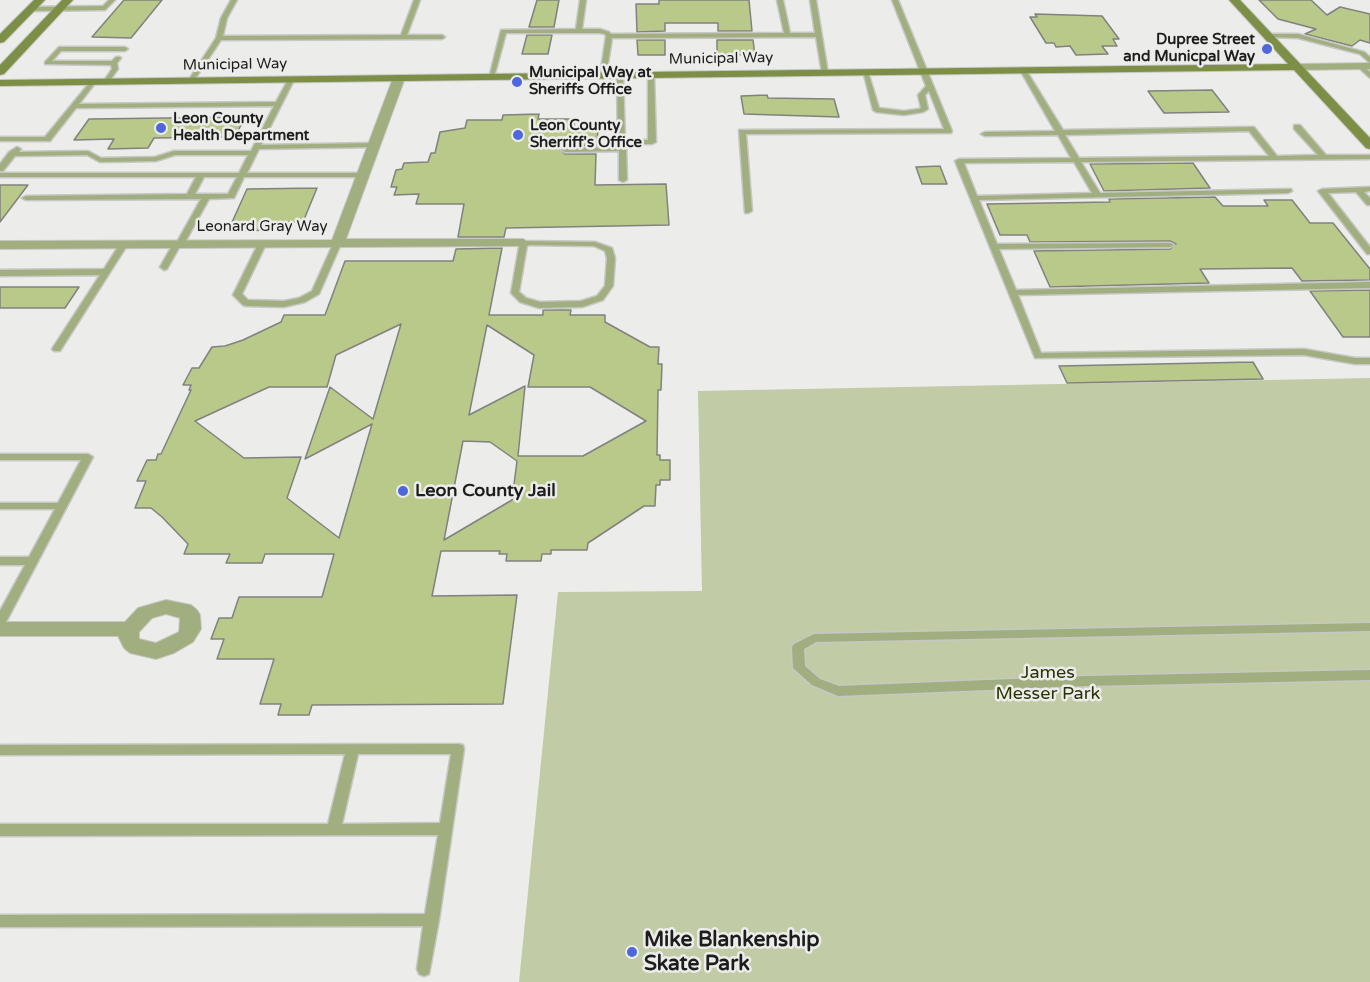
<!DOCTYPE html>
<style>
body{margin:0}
canvas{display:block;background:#ecedea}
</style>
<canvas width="1370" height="982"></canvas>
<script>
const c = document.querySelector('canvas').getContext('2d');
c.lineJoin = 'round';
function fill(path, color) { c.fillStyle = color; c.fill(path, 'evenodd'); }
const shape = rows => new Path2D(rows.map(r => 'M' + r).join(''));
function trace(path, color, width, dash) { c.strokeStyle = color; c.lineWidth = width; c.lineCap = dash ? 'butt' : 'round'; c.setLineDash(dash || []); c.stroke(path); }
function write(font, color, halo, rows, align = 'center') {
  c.font = font + ' "Varela Round",sans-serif'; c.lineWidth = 5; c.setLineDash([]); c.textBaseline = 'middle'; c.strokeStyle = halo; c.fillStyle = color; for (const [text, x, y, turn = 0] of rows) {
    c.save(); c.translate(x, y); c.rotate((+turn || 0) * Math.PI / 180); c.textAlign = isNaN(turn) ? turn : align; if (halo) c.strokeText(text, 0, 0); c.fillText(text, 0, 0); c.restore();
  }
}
fill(shape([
 [1370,378,1370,982,519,982,558,592,702,591,698,391]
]), '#c1cba5');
const building = shape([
 [124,0,162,0,131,38,92,37,124,0],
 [537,0,559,0,554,27,529,27,537,0],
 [659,0,749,0,752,31,718,31,718,23,665,23,665,31,637,32,636,4,659,4,659,0],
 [1259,0,1311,0,1327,15,1340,7,1370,14,1370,43,1360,40,1352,46,1305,34,1316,29,1278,19,1259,0],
 [1035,14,1102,16,1119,39,1113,39,1117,46,1102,46,1108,54,1076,55,1070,46,1056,47,1054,43,1046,43,1030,17,1037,17,1035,14],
 [527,35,552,35,548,54,522,54,527,35],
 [637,40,665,40,665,55,638,55,637,40],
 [717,40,753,40,755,55,717,54,717,40],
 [1212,90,1229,112,1164,113,1148,91,1212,90],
 [767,95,768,98,834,99,839,117,744,114,741,96,767,95],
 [539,114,538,119,575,119,574,127,598,129,597,145,565,146,559,149,565,154,596,154,595,185,666,184,669,225,506,228,504,237,458,237,464,204,416,204,419,194,394,195,397,187,391,187,396,170,402,169,404,163,428,162,431,153,435,153,440,132,465,128,467,120,502,120,503,115,539,114],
 [245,117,235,137,154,138,148,148,108,149,114,139,74,140,89,119,245,117],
 [1193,163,1210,188,1104,191,1090,164,1193,163],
 [940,166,947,184,922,184,916,167,940,166],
 [0,185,28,185,0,222,0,185],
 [317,188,303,222,281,222,277,230,228,231,247,189,317,188],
 [1215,197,1223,206,1268,206,1264,200,1292,200,1310,223,1333,223,1370,269,1370,280,1302,281,1292,268,1200,269,1209,283,1050,287,1034,251,1170,249,1176,244,1170,241,1030,242,1027,235,1000,235,987,204,1110,202,1109,199,1215,197],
 [502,248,489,315,543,315,543,310,571,310,570,315,605,315,605,322,650,347,659,347,658,364,662,364,661,390,658,390,657,455,660,455,660,460,670,460,670,480,660,480,660,485,656,485,655,506,644,506,588,543,587,550,551,550,551,554,542,554,541,561,506,561,507,554,499,554,500,551,441,551,432,596,517,595,503,704,312,705,309,715,278,715,281,704,260,704,274,659,217,659,224,639,211,639,219,618,232,618,239,597,322,597,334,554,265,554,262,563,226,563,230,554,184,554,188,544,162,517,151,508,135,508,146,481,137,481,147,460,156,460,158,454,161,454,191,390,189,390,191,385,183,385,192,368,199,368,212,347,225,346,243,340,281,322,284,315,325,315,345,261,453,261,456,249,502,248],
 [401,324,373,419,330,387,305,459,372,424,339,538,287,498,301,457,244,458,195,421,269,387,327,387,336,355,401,324],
 [487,325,534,355,528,387,590,387,646,421,583,456,518,456,525,386,469,415,487,325],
 [463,441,490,442,517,461,512,500,444,540,463,441],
 [0,287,79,287,65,308,0,308,0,287],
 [1370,290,1370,337,1343,337,1310,291,1370,290],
 [1253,362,1263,379,1067,383,1059,366,1253,362]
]);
fill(building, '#b8c98a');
trace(building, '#81827f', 1.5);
const lane = shape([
 [109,0,115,0,105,10,32,11,29,9,32,7,103,6,109,0],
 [231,0,237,0,227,18,223,36,401,35,414,0,420,0,407,35,442,35,445,37,442,39,221,40,193,82,189,82,188,81,216,38,221,18,231,0],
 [580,0,586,0,582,29,600,29,609,32,611,34,784,33,777,0,783,0,790,33,815,33,810,0,816,0,828,73,825,75,822,73,816,37,612,38,606,76,603,78,600,76,606,36,605,34,600,33,506,33,494,77,489,78,501,30,576,29,580,0],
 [892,0,898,0,952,131,951,133,746,134,752,211,748,213,745,213,739,130,944,129,929,91,925,95,928,109,923,112,904,115,876,112,873,110,863,71,868,72,879,108,904,111,919,109,921,108,918,95,926,86,892,0],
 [1268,34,1298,34,1364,52,1370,57,1370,63,1360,54,1298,38,1266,37,1265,36,1268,34],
 [59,47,125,47,128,49,125,51,61,51,52,61,112,61,116,57,120,57,121,58,117,63,118,69,108,83,106,84,103,82,112,69,111,65,45,64,45,62,59,47],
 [1360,64,1370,72,1370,78,1358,67,1357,66,1360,64],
 [1023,68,1026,70,1063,130,1251,127,1254,127,1277,156,1318,155,1294,129,1294,125,1300,125,1326,155,1370,155,1370,159,1081,162,1100,193,1291,189,1292,191,1288,193,979,200,997,244,1170,243,1174,245,1170,247,999,249,1016,290,1370,282,1370,288,1018,295,1041,353,1304,349,1355,358,1370,358,1370,364,1355,364,1304,355,1035,358,955,161,959,159,1071,158,1058,135,985,136,981,134,985,132,1055,131,1020,70,1023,68],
 [1249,131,1269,156,1079,158,1065,135,1249,131],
 [1074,162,1092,193,977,196,964,163,1074,162],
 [620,73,623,75,625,140,648,140,648,75,651,73,654,75,656,142,652,144,626,144,627,180,623,182,619,180,619,151,565,152,561,150,565,148,618,147,617,75,620,73],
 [291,78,294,80,261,145,374,143,378,145,374,147,259,149,247,173,363,173,367,175,363,177,244,177,234,198,209,199,184,244,180,246,167,269,164,270,160,267,173,244,177,242,201,199,26,200,22,198,26,196,187,194,196,177,0,177,0,173,239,173,248,155,175,155,156,161,100,162,87,155,15,156,3,171,0,171,0,164,9,152,17,147,21,149,19,152,88,151,101,158,155,157,174,151,251,151,274,106,76,108,50,141,0,141,0,137,45,137,91,81,93,80,96,82,79,104,276,102,288,80,291,78],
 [204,177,237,177,228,194,195,194,204,177],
 [1370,187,1370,191,1364,192,1370,198,1370,205,1367,205,1356,192,1328,193,1370,247,1370,254,1367,254,1318,191,1322,189,1370,187],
 [520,241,595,242,612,248,615,258,613,286,603,300,582,307,539,308,520,302,511,293,520,241],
 [527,245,594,246,605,251,607,258,605,286,597,296,581,301,540,302,526,298,519,292,527,245],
 [121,242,127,242,128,244,60,351,54,351,52,349,100,275,0,276,0,270,104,269,121,242],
 [259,242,265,242,266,244,242,294,248,300,284,301,299,298,312,291,333,244,337,242,341,244,319,294,305,302,284,307,246,306,243,305,233,295,259,242],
 [0,454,88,454,93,457,6,622,4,625,0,626,0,611,25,565,0,565,0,557,29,557,55,509,0,509,0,503,58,503,81,460,0,460,0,454],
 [1370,623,1370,631,816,642,804,649,805,666,820,679,839,686,1087,676,1370,670,1370,680,1087,686,838,696,812,685,793,668,792,647,794,644,814,634,1370,623],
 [458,744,463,745,464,749,439,920,429,974,424,976,419,974,417,969,423,926,0,927,0,915,425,914,438,835,0,836,0,824,328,824,345,754,0,755,0,745,458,744],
 [358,754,451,754,440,823,342,824,358,754]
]);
const street = shape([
 [1370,63,1370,69,1296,70,1290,67,1296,64,1370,63],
 [399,75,405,78,346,239,523,239,530,243,528,246,0,249,0,241,332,240,393,78,399,75],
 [166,600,191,605,197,610,200,615,201,629,193,642,174,653,156,659,130,653,124,648,118,636,0,636,0,622,125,622,138,608,166,600],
 [166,614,180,618,179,632,156,643,139,639,139,632,152,618,166,614]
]);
const secondary = shape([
 [34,0,45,0,4,42,0,43,0,34,34,0],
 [62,0,73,0,4,74,0,75,0,65,62,0],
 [1229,0,1240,0,1370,138,1370,149,1366,148,1294,70,0,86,0,80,1288,64,1229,0]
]);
trace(lane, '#c7c8c5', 3);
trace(street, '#c7c8c5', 2);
trace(secondary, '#c7c8c5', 2);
fill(lane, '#a1ae7f');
fill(street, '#a1ae7f');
fill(secondary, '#7d8e46');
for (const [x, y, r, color] of [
 [1267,49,6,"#4e67dc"],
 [517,82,6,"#4e67dc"],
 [161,128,6,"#4e67dc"],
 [518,135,6,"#4e67dc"],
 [403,491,6,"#4e67dc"],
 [632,952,6,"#4e67dc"]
]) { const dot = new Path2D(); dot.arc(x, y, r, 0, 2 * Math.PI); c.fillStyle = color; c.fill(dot); trace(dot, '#ecedea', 2); }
write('bold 15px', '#1c1d1c', '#ecedea', [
 ["Dupree Street",1255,40,"right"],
 ["and Municpal Way",1255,57,"right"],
 ["Municipal Way at",529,73],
 ["Sheriffs Office",529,90],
 ["Leon County",173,119],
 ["Health Department",173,136],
 ["Leon County",530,126],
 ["Sherriff's Office",530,143]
], 'left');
write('15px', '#1c1d1c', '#ecedea', [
 ["Municipal Way",721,59,-1],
 ["Municipal Way",235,65,-1],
 ["Leonard Gray Way",262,227]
]);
write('bold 18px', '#1c1d1c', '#ecedea', [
 ["Leon County Jail",415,491]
], 'left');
write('18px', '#2a3302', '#ecedea', [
 ["James",1048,673],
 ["Messer Park",1048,694]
]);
write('bold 21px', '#1c1d1c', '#ecedea', [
 ["Mike Blankenship",644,940],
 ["Skate Park",644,964]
], 'left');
</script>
